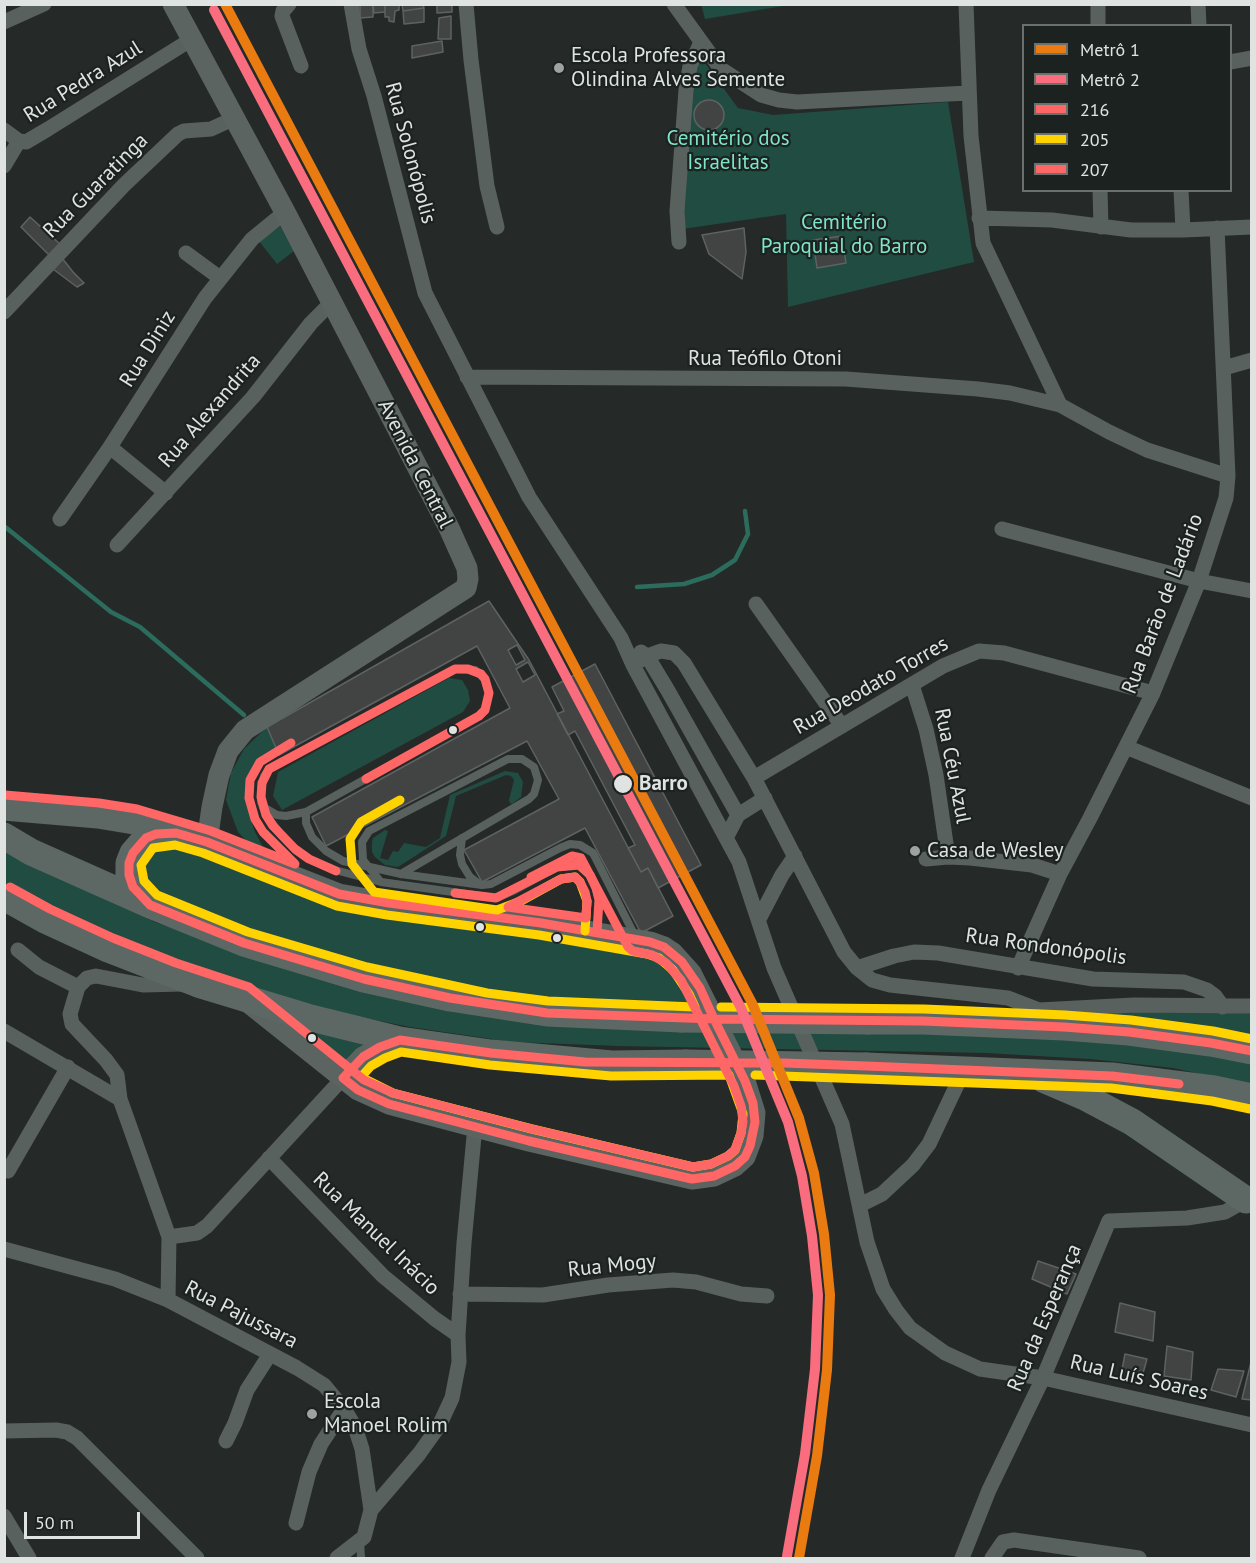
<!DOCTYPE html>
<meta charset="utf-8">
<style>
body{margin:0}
#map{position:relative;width:1256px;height:1563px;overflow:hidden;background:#252a28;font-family:"PT Sans",sans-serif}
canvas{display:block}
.frame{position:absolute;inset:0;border:6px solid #dfe4e3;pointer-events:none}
.legend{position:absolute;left:1022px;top:24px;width:210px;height:168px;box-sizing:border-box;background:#1b2220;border:2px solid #69706e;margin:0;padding:8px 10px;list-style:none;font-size:18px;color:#dfe4e3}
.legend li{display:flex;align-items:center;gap:12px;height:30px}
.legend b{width:30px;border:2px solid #69706e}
.scale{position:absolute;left:24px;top:1512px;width:116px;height:27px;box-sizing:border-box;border:3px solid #dfe4e3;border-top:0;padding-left:8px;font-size:18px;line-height:21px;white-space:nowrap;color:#dfe4e3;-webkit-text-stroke:4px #1b2220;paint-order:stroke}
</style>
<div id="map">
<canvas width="1256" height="1563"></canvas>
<div class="frame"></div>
<ul class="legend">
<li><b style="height:8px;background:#e97b11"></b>Metrô 1</li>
<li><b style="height:8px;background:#f96d7f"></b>Metrô 2</li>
<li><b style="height:8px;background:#f66"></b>216</li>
<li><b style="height:8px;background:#ffd300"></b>205</li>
<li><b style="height:8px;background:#f66"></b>207</li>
</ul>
<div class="scale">50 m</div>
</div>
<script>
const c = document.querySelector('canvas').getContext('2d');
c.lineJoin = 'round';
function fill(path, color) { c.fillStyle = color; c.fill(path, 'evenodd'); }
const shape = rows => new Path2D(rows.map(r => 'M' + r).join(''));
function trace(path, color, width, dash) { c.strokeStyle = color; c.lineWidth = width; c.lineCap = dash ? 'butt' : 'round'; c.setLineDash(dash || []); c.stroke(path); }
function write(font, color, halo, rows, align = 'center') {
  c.font = font + ' "PT Sans",sans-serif'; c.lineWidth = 4.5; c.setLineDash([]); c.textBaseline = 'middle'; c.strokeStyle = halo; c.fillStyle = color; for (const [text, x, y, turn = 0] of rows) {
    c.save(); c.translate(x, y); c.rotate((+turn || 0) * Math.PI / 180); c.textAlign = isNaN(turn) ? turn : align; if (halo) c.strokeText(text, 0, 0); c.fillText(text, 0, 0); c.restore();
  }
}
fill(shape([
 [701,4,789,4,789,5,705,19],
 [699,55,738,108,773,115,948,102,974,262,788,307,786,214,682,229,685,113],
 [279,224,294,251,277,264,259,241],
 [449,678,462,680,468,690,470,701,463,712,282,810,273,796,278,772],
 [267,727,276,748,266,756,252,777,249,801,250,814,254,830,265,851,264,855,256,851,238,832,226,800,231,773,244,749],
 [505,771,518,773,523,782,521,797,512,804,510,803,509,800,514,780,511,776,506,775,456,796,446,836,398,867,385,865,375,857,372,852,372,842,373,838,385,830,388,831,380,858,388,860,393,851,398,852,404,843,426,847,440,838,450,795],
 [167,837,321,896,533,926,664,955,707,1004,625,1015,370,974,151,899,139,864,141,857],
 [4,847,73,884,157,923,372,989,978,1029,1251,1057,1251,1085,1173,1068,1090,1059,986,1053,619,1046,512,1042,410,1027,279,1001,200,972,91,925,5,883],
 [1251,1009,1251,1045,969,1018,1118,1010],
 [286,1023,377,1044,355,1073,357,1088]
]), '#214c41');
trace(shape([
 [4,526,111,612,140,627,244,715],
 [637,587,684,584,712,575,735,560,748,534,745,511]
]), '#2c6c5d', 4.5);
const building = shape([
 [360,4,373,4,373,17,360,18,360,4],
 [373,4,385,4,385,12,374,13,373,4],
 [385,4,399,4,399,10,395,11,394,22,389,21,389,17,385,17,385,4],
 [402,4,423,4,424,8,403,11,402,4],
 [437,4,452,4,452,12,437,13,437,4],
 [424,8,424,22,404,24,403,11,424,8],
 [451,16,451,39,438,39,439,18,451,16],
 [442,41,443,52,412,58,412,46,442,41],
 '694 115a15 15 0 1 1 30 0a15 15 0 1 1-30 0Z',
 [30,217,61,245,50,256,21,227,30,217],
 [744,228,746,252,742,279,709,254,702,235,744,228],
 [842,236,846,263,817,268,813,240,842,236],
 [62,258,73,272,84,283,77,287,53,269,62,258],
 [489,601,529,660,641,872,648,868,673,916,641,933,585,828,482,882,464,850,559,799,527,741,326,846,312,817,510,708,477,646,279,755,267,727,489,601],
 [517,645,525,660,516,665,508,650,517,645],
 [528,662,535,675,523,682,516,669,528,662],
 [595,664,701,865,658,888,648,868,641,872,628,848,635,845,575,731,568,735,557,714,564,711,552,687,595,664],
 [1038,1261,1076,1274,1067,1294,1032,1279,1038,1261],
 [1120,1303,1155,1312,1153,1341,1115,1332,1120,1303],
 [1167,1346,1193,1352,1191,1380,1164,1376,1167,1346],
 [1125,1354,1147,1359,1140,1384,1120,1380,1125,1354],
 [1252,1358,1252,1400,1242,1399,1252,1358],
 [1218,1369,1244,1371,1236,1397,1211,1390,1218,1369]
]);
fill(building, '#414443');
trace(building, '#5e6261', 1.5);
trace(shape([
 [263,807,277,815,286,816,306,812,479,716,485,710,489,693,485,679,475,670,455,669,269,769,264,776,261,790,261,802,263,807,266,815,282,836,295,849,309,859,335,870,381,882,496,898,515,890,557,867,579,865,590,875,596,888,599,900,597,932],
 [306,812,306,823,312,837,326,851,343,861,401,874,482,885,491,884,560,848,570,844,580,845,593,853,635,936],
 [462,838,460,855,462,864,470,877,479,884],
 [380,881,363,860,362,842,369,831,508,759,522,759,534,767,538,780,534,794,529,799,401,874],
 [360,1541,361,1558]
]), '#59615e', 8);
trace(shape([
 [289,4,283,11,282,16,301,66],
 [351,4,359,49,374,96,425,293,529,497,621,638,633,665,739,862,774,968,842,1124,867,1242,883,1289,896,1310,910,1328,945,1353,980,1369,1043,1378,1252,1425],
 [466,4,471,60,487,186,497,227],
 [674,4,721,69,761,95,779,100,797,102,968,93],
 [966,4,971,136,983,243,1060,405,1109,432,1147,450,1228,476],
 [1098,4,1098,26],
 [1198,4,1199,26],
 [4,22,44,4],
 [1230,62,1252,58],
 [4,130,19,141],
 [19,141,26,142,48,129,192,39],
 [4,166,19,141],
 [1100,190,1101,227],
 [1181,190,1183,230],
 [979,218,1052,220,1131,230,1183,230,1252,227],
 [679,242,677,211,686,90,690,66,701,42],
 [186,253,220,278],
 [4,312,124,185,178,134,184,131,211,129,235,118],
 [1224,368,1252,360],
 [467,377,846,379,978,389,1010,393,1060,405],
 [110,447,166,493],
 [60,519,110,447,205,298,252,239,285,212],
 [1002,529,1199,581,1252,591],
 [117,545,253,397,311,323,332,302],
 [756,604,842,726],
 [641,652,647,656,667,689,738,815,726,838],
 [633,665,647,656,661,651,674,653,684,663,754,778,844,952,857,968,872,980,890,985,1008,998,1039,1010,1134,1005,1252,1006],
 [912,685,926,729,936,775,948,857],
 [1126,747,1252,798],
 [754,778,943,666,979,651,1004,653,1153,693],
 [738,815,765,798],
 [926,859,948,857,970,858,1032,865,1060,874],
 [759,919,782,875,795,856],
 [18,950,39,967,78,987],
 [857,968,894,956,914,952,938,953,1093,979,1184,982,1207,990,1215,996,1223,1007],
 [1018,968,1060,874,1090,818,1153,693,1199,581,1226,498,1228,476,1217,228],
 [4,1031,120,1099],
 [269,1158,383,1276,435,1319,458,1335],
 [8,1171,68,1067],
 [860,1205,882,1194,913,1165,929,1144,964,1070],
 [169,1237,197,1233,207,1226,343,1078],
 [4,1249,115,1279,168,1300,297,1368,324,1385,344,1409,355,1427,362,1449,371,1510],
 [460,1294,543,1295,608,1285,673,1280,696,1282,741,1294,767,1296],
 [168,1300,169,1237,120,1099,117,1075,106,1060,72,1024,70,1014,78,987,87,978,96,976,143,985,182,984],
 [4,1431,56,1430,67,1432,77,1438,197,1558],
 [226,1441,235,1423,247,1390,270,1354],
 [4,1516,29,1558],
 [296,1523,309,1472,321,1444,344,1409],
 [337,1558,364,1537,371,1510,419,1454,439,1426,452,1398,459,1362,458,1335,464,1243,475,1126],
 [962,1558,989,1490,1043,1378,1109,1221,1187,1218,1225,1212,1246,1200,1249,1202],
 [992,1558,1003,1542,1014,1540,1139,1558]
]), '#59615e', 15);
trace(shape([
 [173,4,285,212,449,528,467,568,468,579,466,588,245,730,228,751,219,775,212,807,207,842],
 [176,833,207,842,339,894,389,903,541,923,650,942,664,947,673,953,691,973,745,1081,755,1113,753,1136,745,1157,735,1166,714,1176,692,1179,529,1141,389,1104,358,1090,249,1003],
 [343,1078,363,1057,380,1047,400,1040]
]), '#5b6460', 21);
trace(shape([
 [4,807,98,815,134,821,176,833],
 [4,836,31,852,150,905,244,943,364,979,450,998,547,1013,681,1019],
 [4,897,45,920,108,949,198,984,307,1017,400,1040,491,1053,612,1064,686,1063],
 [149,904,133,887,129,875,129,863,133,853,146,838,156,834,174,833],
 [868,1021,923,1021,1064,1027,1129,1032,1211,1043,1252,1051],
 [866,1066,1112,1076,1214,1089,1252,1097],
 [1043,1079,1085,1097,1132,1122,1246,1200]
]), '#5d6864', 27);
trace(shape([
 [681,1019,868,1021],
 [686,1063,866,1066]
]), '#5d6864', 27);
trace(shape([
 [176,833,207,842,339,894,389,903,541,923,650,942,664,947,682,962,700,988,714,1019,547,1013,450,998,364,979,244,943,150,905,133,887,129,875,129,863,133,853,146,838,156,834,176,833],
 [336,871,309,859,295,849,273,826,266,815,261,797,262,783,269,769,455,669,468,669,481,674,485,679,489,693,485,710,479,716,366,779],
 [455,893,496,898,557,867,579,865,590,875,596,888,599,900,597,932],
 [714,1019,923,1021,1064,1027,1129,1032,1211,1043,1252,1051],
 [343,1078,358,1090,389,1104,529,1141,692,1179,714,1176,735,1166,745,1157,750,1146,755,1122,753,1103,745,1081,714,1019],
 [343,1078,363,1057,380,1047,400,1040,491,1053,585,1062,784,1063,866,1066,1112,1076,1179,1084]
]), '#f66', 9);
trace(shape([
 [400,800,361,822,350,839,352,864,374,892,497,910,521,901,561,879,575,877,580,882,587,901,585,931],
 [175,845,203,853,337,906,387,915,539,935,647,954,659,958,673,970,689,994,695,1007,548,1001,487,993,367,967,248,932,157,895,144,881,141,865,153,848,175,845],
 [721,1007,924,1009,1065,1015,1131,1020,1213,1031,1252,1039],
 [401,1052,490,1065,611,1076,729,1075,743,1114,741,1133,735,1150,728,1156,711,1164,693,1167,532,1129,393,1093,361,1077,371,1066,385,1058,401,1052],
 [755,1075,1111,1088,1212,1101,1250,1109]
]), '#ffd300', 9);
trace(shape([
 [5,795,99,803,137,809,211,831,295,864,263,832,255,819,249,798,250,780,260,762,291,743],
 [575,877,580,882,585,892,587,901,586,918,508,907,561,879,575,877],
 [10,887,50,909,113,938,176,963,249,987,364,1080,393,1093,532,1129,693,1167,711,1164,728,1156,735,1150,741,1133,743,1122,741,1106,734,1086,681,980,666,963,652,955,633,951,628,947,581,858,572,856,531,877]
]), '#f66', 9);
trace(shape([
 [225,4,752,1003,799,1118,814,1173,824,1234,830,1295,827,1370,817,1456,799,1558]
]), '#e97b11', 10);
trace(shape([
 [214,10,741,1008,788,1122,802,1176,812,1236,818,1295,815,1369,805,1454,787,1556]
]), '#f96d7f', 10);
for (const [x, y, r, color] of [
 [559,68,6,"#9ea3a2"],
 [453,730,5,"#dfe4e3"],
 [623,784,10,"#dfe4e3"],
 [915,851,6,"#9ea3a2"],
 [480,927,5,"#dfe4e3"],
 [557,938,5,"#dfe4e3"],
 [312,1038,5,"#dfe4e3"],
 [312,1414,6,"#9ea3a2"]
]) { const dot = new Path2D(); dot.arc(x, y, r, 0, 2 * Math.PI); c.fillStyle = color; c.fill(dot); trace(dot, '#1b2220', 2); }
write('21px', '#dfe4e3', '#1b2220', [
 ["Escola Professora",571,56],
 ["Olindina Alves Semente",571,80],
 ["Casa de Wesley",927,851],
 ["Escola",324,1402],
 ["Manoel Rolim",324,1426]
], 'left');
write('21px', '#dfe4e3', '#1b2220', [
 ["Rua Pedra Azul",83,82,-32],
 ["Rua Solonópolis",410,153,75],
 ["Rua Guaratinga",96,186,-45],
 ["Rua Diniz",148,349,-58],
 ["Rua Teófilo Otoni",765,359],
 ["Rua Alexandrita",210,411,-49],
 ["Avenida Central",415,464,63],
 ["Rua Barão de Ladário",1163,604,-69],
 ["Rua Deodato Torres",871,686,-30],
 ["Rua Céu Azul",952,766,79],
 ["Rua Rondonópolis",1046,947,8],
 ["Rua Manuel Inácio",376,1234,44],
 ["Rua Mogy",612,1266,-6],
 ["Rua Pajussara",241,1315,27],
 ["Rua da Esperança",1045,1318,-67],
 ["Rua Luís Soares",1139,1378,13]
]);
write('21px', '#7ee5ca', '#1b2220', [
 ["Cemitério dos",728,139],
 ["Israelitas",728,163],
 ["Cemitério",844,223],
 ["Paroquial do Barro",844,247]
]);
write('bold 21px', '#dfe4e3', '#1b2220', [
 ["Barro",639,784]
], 'left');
</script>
